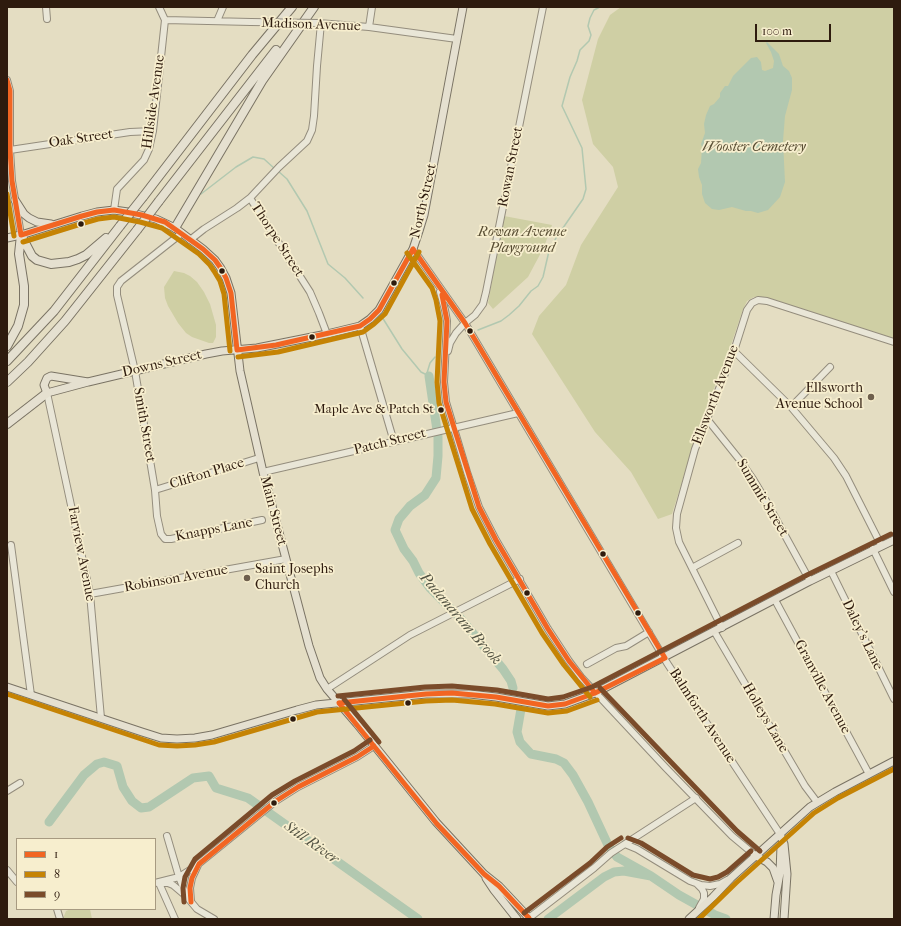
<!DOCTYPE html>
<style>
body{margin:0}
#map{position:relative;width:901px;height:926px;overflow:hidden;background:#e4ddc2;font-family:"IM FELL French Canon",serif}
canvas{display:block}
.frame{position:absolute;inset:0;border:8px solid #2e1b0e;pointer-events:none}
.legend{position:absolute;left:16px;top:838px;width:140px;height:72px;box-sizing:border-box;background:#f7eece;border:1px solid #a79a81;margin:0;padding:5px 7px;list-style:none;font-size:12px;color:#2e1b0e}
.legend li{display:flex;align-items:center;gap:8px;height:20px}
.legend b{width:20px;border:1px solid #a79a81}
.scale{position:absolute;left:755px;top:24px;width:76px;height:18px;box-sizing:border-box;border:2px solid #2e1b0e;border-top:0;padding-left:5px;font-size:12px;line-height:14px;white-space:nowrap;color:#2e1b0e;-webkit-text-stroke:3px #f7eece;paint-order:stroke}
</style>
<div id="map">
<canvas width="901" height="926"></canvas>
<div class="frame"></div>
<ul class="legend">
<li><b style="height:5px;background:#f26522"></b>1</li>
<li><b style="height:5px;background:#c58304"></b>8</li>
<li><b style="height:5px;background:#7a4b2a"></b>9</li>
</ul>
<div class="scale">100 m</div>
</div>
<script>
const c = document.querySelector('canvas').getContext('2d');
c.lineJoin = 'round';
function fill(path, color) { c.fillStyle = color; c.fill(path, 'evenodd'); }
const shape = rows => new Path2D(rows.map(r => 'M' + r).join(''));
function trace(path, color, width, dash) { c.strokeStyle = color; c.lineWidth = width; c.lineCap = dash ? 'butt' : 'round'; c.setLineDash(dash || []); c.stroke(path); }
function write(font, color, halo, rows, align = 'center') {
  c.font = font + ' "IM FELL French Canon",serif'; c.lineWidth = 3.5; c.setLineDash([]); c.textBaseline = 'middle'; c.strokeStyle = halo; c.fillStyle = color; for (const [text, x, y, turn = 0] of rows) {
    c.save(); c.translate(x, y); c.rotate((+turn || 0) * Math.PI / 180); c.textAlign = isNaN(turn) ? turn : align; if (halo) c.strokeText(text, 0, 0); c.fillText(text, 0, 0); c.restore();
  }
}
fill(shape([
 [621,7,894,7,894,339,767,298,754,297,747,301,742,312,730,348,701,421,672,514,658,519,631,472,595,432,532,334,539,316,566,285,581,245,618,187,613,167,593,144,582,100,598,39,610,15],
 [504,216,552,225,544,247,528,277,493,309,488,303],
 [174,271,184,273,190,276,197,282,204,292,210,304,216,325,216,337,213,343,209,343,192,337,186,333,178,323,168,306,165,298,164,287],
 [71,909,90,909,92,919,64,919,64,916,66,911]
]), '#cfcfa4');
fill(shape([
 [767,42,779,54,783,66,789,71,792,78,792,90,785,116,783,141,785,182,780,197,768,210,758,213,751,211,746,211,732,207,719,210,712,209,705,203,702,194,702,185,699,177,698,169,701,163,702,147,701,144,705,133,704,124,706,115,710,106,714,104,720,97,720,93,725,86,728,86,733,76,751,58,757,57,761,62,762,70,765,71,773,68,774,61,771,52,766,43]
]), '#b2c8b0');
trace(shape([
 [278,171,287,179,307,211,328,264,345,278,363,298],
 [201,194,236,167,253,157,264,159,275,169],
 [382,317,402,349,421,372,429,376],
 [478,330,501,321,509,315,519,306,531,291,538,286,543,277,549,251,556,238,583,199,586,189,582,148,562,106,570,77,577,61,580,50,589,41,591,35,588,26,590,18,594,10,600,7],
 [429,376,427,373,430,363,435,357]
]), '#b2c8b0', 1.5);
trace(shape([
 [429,376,438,437,438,456,436,478,425,495,410,506,399,519,395,530,404,549,413,561,419,573,430,588,460,618,503,669,511,681,513,688],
 [521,709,517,732,520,742,531,754,556,759,564,763,573,775,588,802,608,845,617,857,651,876],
 [49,822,84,775,97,764,104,762,117,766,123,787,132,801,141,808,149,807,193,778,209,776,216,788,248,798,418,919],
 [548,919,604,877,614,872,624,871,651,876,679,895,715,915,726,919]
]), '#b2c8b0', 9);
const minor = shape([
 [46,7,47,19],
 [165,20,251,22],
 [217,21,223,7],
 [318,23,369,27,457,39],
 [369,27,372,7],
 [7,80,10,91,10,150,12,181,21,235],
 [10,150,130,132,153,131],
 [250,198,310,292,319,313,327,334],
 [114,210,117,189,144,160,149,149,153,131,165,20,159,7],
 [182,233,121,281,117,287,117,295,135,371,155,490,157,516,161,534,165,539,171,539,262,520],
 [190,240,204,229,237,208,250,198,279,167,307,141,312,130,314,116,317,66,321,23],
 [413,249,465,323,667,663,690,698,780,834],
 [440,292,445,310,447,321,444,382,446,402,467,472,479,507,496,540,548,629,569,661,581,677,666,768,732,836,756,856],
 [360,326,394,442],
 [448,351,450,343,456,333,465,323,475,315,483,304,486,292,543,7],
 [734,351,791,407,834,458,846,476,881,545],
 [47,393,90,594,101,718],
 [791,407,830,367],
 [707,419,739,459,753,479,765,499,810,581],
 [263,472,518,413],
 [155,490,259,458],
 [11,545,31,695],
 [873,549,894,592],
 [692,568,738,543],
 [831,571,894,699],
 [90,594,286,559],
 [775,600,869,774],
 [722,628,679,542,676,528,677,514,695,449,734,351,747,310,752,303,758,300,767,301,894,342],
 [714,631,805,786,817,802],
 [587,664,616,648,626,646,649,632],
 [327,689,410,635,520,579],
 [7,791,20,783],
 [167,836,179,877,187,897,197,909,214,919],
 [625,844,637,849,690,881,701,885,710,886,720,884,727,880],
 [7,870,17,882],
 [155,883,179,877,196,866,276,801,298,787,357,757,374,746],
 [698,885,702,889,704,893,704,899,699,908],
 [191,901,190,888,192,878,198,865],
 [57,909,60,919],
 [529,918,594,868,611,853,696,798],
 [175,919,159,883,168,883,173,885,186,896]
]);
const major = shape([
 [15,200,24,214,29,218,37,222,51,224],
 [7,238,21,235,82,216,97,212,114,210,128,212,156,219,175,228,203,249,215,260,220,267,226,278,231,293,240,371,263,472,309,646,320,678,327,689,357,724,436,822,484,874,499,886,530,919],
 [88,382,51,376,47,378,44,385,47,393,88,382,206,354,222,351,257,348,327,334,360,326,370,319,379,310,413,249,419,231,424,215,463,7],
 [7,687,142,732,161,738,177,739,195,738,212,735,297,710,316,705,426,694,470,694,496,697,548,706,565,704,595,693,810,581,894,540],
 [780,834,784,844,787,874,784,919],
 [756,856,767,862,773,868,778,882],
 [486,878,494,890,517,919],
 [689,919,713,897,731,878,810,807,835,792,894,761],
 [774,919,776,895,780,873,781,846]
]);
const highway = shape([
 [143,197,252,55,292,7],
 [159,201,276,50],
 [175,228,262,81,314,7],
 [21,235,32,256,37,260,51,264,69,262,78,259,86,255,106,238],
 [7,346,18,326,24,305,24,286,19,254,21,235],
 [7,361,54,311,120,226],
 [7,382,28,362,65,321,137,230],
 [7,424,47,393]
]);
trace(minor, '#948d7d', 8);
trace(major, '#7a7364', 9);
trace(highway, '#7a7364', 10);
trace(minor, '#e9e6d7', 6);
trace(major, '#e5e0d0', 7);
trace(highway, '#e5e0d0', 8);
const minorBridge = shape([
 [251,22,318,23]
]);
const highwayBridge = shape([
 [120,226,143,197],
 [137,230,159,201]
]);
trace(minorBridge, '#948d7d', 8, []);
trace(highwayBridge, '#7a7364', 10, []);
trace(minorBridge, '#e9e6d7', 6);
trace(highwayBridge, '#e5e0d0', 8);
trace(shape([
 [7,80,10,91,10,150,12,181,21,235],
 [21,235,82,216,97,212,114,210,142,215,165,222,203,249,215,260,220,267,226,278,231,293,237,350],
 [413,249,465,323,665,658],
 [442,295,447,321,444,382,446,402,479,507,496,540,548,629,569,661,595,693],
 [237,350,276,345,360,326,370,319,379,310,413,249],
 [339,703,426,694,452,693,496,697,548,706,565,704,595,693,665,658],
 [339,703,437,824,484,874,499,886,529,918],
 [191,902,190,888,192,878,199,864,276,801,298,787,357,757,374,746]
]), '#f26522', 5);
trace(shape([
 [7,194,14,236],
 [23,242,84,223,98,219,114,217,140,222,162,228,199,254,210,265,214,271,220,281,224,294,230,351],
 [407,253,432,288,436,300,440,321,437,382,439,403,472,509,490,544,542,633,564,665,590,697],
 [238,357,278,352,363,332,374,324,385,314,419,252],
 [7,694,159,745,177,746,195,745,214,742,317,712,426,701,452,700,495,704,548,713,567,711,597,700],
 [699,919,736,883,814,813,838,798,894,769]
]), '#c58304', 5);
trace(shape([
 [600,688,737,831,760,851],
 [338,696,425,687,452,686,497,690,548,699,563,697,592,687,807,575,891,534],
 [344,699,379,742],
 [628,838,641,843,693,875,710,879,718,877,727,872,751,851],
 [184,902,183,888,185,877,195,859,272,795,295,781,354,751,370,740],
 [524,913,590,863,607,847,621,838]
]), '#7a4b2a', 5);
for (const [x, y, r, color] of [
 [81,224,3.5,"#2e1b0e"],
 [222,271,3.5,"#2e1b0e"],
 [394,283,3.5,"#2e1b0e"],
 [470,331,3.5,"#2e1b0e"],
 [312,337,3.5,"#2e1b0e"],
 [871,397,4,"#6e5f4d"],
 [441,410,3.5,"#2e1b0e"],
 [603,554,3.5,"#2e1b0e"],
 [247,578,4,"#6e5f4d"],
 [527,593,3.5,"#2e1b0e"],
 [638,613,3.5,"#2e1b0e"],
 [408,703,3.5,"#2e1b0e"],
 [293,719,3.5,"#2e1b0e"],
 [274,803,3.5,"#2e1b0e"]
]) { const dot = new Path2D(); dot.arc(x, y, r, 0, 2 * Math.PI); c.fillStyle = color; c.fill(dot); trace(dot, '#f7eece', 1.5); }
write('13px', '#2e1b0e', '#f7eece', [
 ["Maple Ave & Patch St",434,410]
], 'right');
write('14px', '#2e1b0e', '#f7eece', [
 ["Madison Avenue",311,25,2],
 ["Hillside Avenue",154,102,-82],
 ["Oak Street",81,139,-8],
 ["Rowan Street",511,167,-79],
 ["North Street",424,201,-77],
 ["Thorpe Street",277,240,57],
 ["Downs Street",162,364,-13],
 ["Ellsworth Avenue",716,395,-69],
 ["Smith Street",144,425,80],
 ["Patch Street",390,442,-14],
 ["Clifton Place",207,474,-17],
 ["Summit Street",762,498,59],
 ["Main Street",273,511,75],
 ["Knapps Lane",214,530,-11],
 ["Farview Avenue",81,554,79],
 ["Robinson Avenue",176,579,-10],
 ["Daley's Lane",862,635,64],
 ["Granville Avenue",822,687,62],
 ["Balmforth Avenue",702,716,57],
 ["Holleys Lane",765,718,60]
]);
write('italic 14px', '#594e34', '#f7eece', [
 ["Wooster Cemetery",754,148],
 ["Rowan Avenue",522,233],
 ["Playground",522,249]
]);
write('14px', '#2e1b0e', '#f7eece', [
 ["Ellsworth",863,389],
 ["Avenue School",863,405],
 ["Saint Josephs",255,570,"left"],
 ["Church",255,586,"left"]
], 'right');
write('italic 15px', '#545444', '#f7eece', [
 ["Padanaram Brook",460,619,49],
 ["Still River",311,843,35]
]);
</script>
